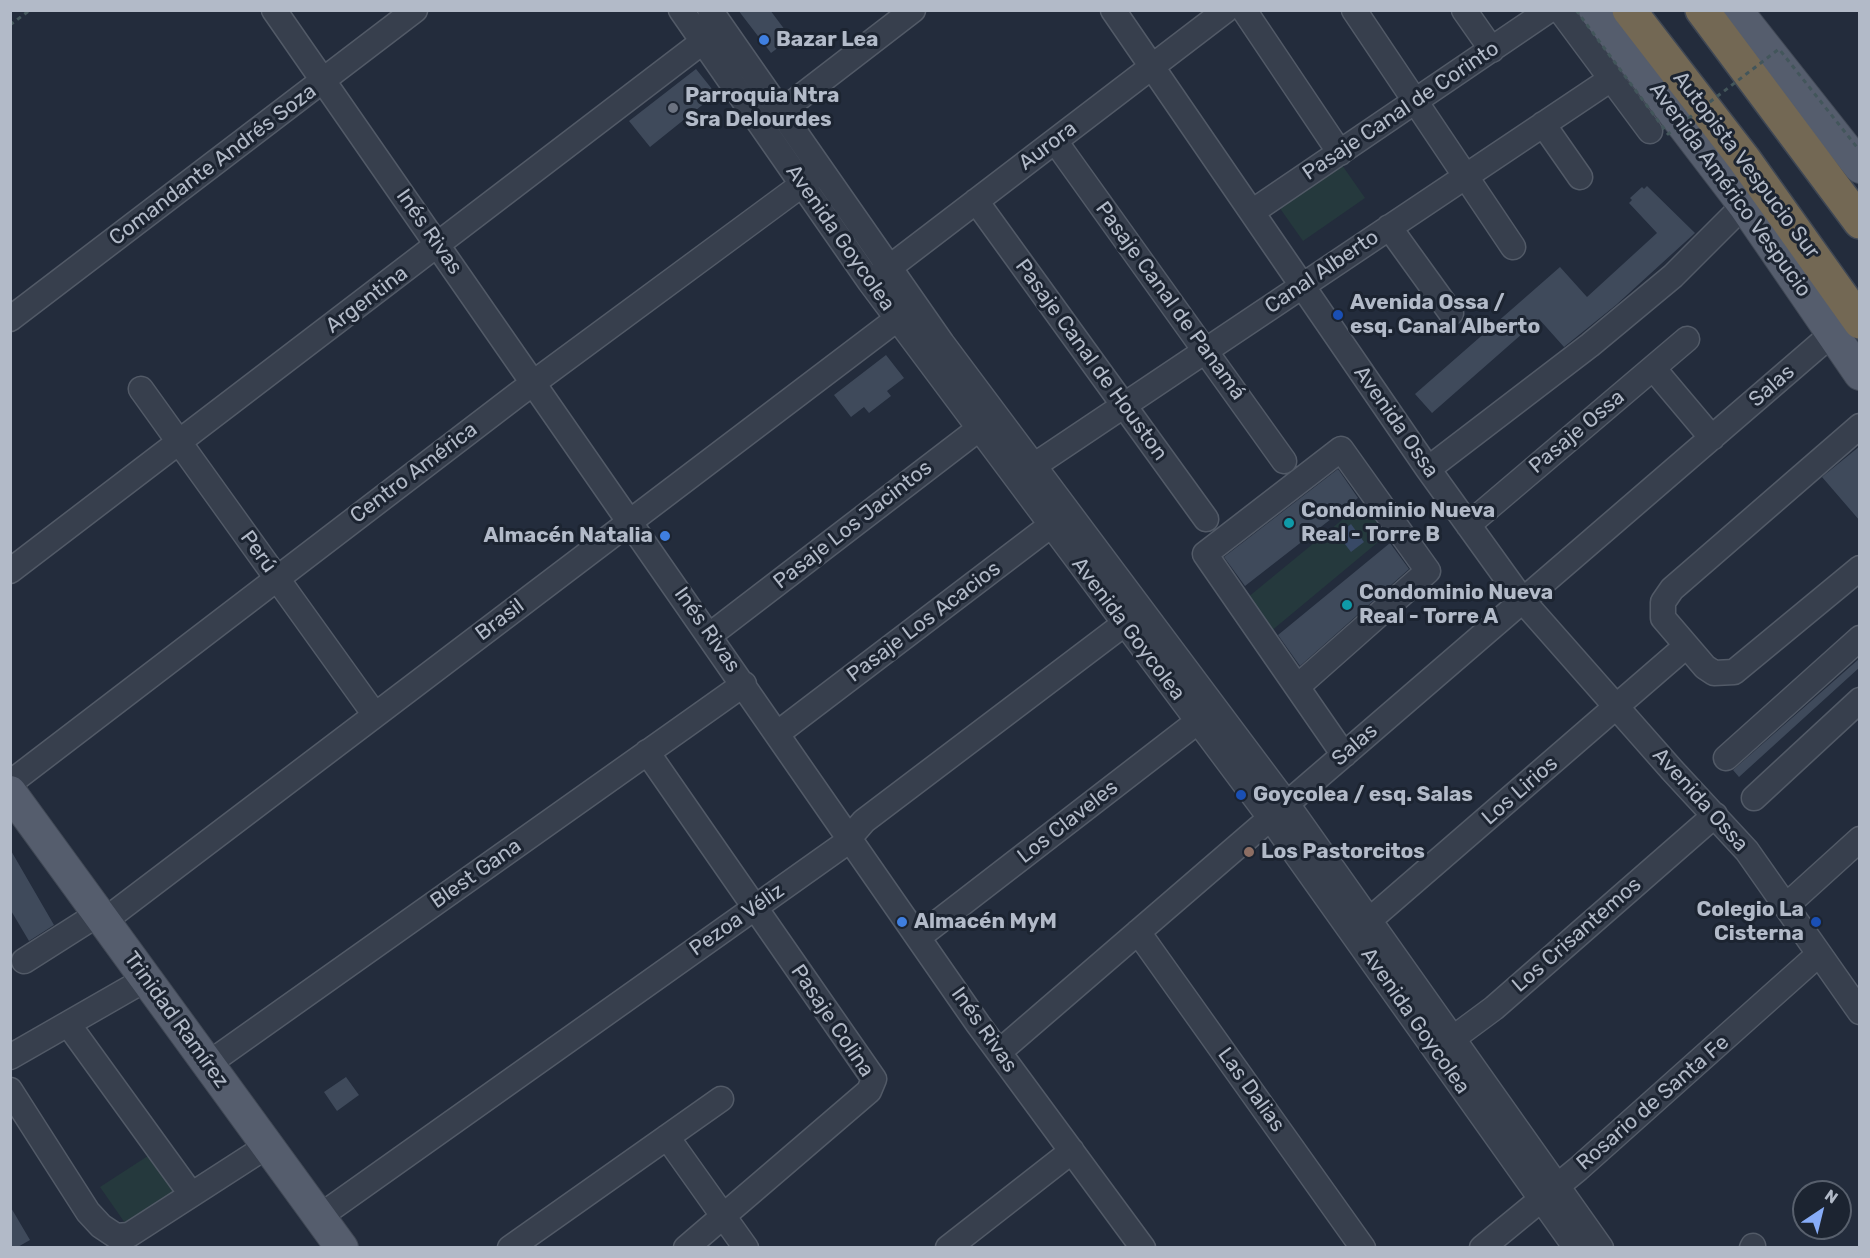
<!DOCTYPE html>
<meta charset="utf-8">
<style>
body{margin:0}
#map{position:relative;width:1870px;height:1258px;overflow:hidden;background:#232c3c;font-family:Rubik,sans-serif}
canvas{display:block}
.frame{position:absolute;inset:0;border:12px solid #b2bac8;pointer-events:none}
.north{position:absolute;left:1792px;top:1180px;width:60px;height:60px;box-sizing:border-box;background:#1c2431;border:2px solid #58606d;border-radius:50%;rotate:35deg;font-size:16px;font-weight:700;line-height:24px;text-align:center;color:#b2bac8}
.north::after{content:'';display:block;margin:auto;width:21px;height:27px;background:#87acf8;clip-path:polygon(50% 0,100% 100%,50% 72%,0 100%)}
</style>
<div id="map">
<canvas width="1870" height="1258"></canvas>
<div class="frame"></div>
<div class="north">N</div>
</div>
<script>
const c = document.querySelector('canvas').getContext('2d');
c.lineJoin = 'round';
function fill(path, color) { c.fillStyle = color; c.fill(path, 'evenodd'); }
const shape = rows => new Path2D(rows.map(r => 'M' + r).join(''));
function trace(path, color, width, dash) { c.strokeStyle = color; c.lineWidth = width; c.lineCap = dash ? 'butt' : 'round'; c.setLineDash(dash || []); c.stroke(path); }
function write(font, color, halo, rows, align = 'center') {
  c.font = font + ' Rubik,sans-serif'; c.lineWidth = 6; c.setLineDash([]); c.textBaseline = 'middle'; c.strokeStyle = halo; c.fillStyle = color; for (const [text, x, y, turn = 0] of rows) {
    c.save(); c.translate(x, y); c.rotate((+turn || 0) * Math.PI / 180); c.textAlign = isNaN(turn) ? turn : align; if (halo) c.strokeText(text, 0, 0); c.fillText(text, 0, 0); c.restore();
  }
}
fill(shape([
 [1342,165,1365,198,1303,241,1279,207],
 [1365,501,1389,533,1270,632,1247,598],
 [157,1150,183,1186,125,1223,100,1187]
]), '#25393d');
fill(shape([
 [1351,524,1364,542,1351,552,1338,535]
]), '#384966');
fill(shape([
 [738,10,770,10,791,38,771,53],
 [696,69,716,94,650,147,629,121],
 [1647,186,1695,233,1616,305,1564,347,1539,319,1432,413,1415,394,1560,267,1587,297,1657,233,1629,203,1632,200,1630,198,1642,187,1644,189],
 [886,355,904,378,887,391,891,396,869,413,864,407,851,417,834,395],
 [1860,446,1860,521,1822,477],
 [1338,469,1358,498,1245,586,1224,557],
 [1390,543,1409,569,1300,666,1278,635],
 [1860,658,1860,667,1739,777,1733,770],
 [10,849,54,925,29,941,10,909],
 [346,1077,359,1095,337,1111,324,1092],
 [10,1206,30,1240,16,1248,10,1248]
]), '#3f4a5b');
const minor = shape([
 [274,10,978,1024,1143,1248],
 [681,10,870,282,1271,819,1576,1248],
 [710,10,942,343,1287,804,1601,1248],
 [1113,10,1428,469,1523,601,1672,770,1747,851,1860,1012],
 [1244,10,1340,153],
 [1354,10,1513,247],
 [1464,10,1492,50],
 [1560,10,1650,131],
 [769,121,913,10],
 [1543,124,1580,177],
 [1055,141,1284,461],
 [976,201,1206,519],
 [1252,212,1549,10],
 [1389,227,1451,313],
 [877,277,1226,10],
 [10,319,415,10],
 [1653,368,1712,438],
 [141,389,375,715],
 [1860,426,1672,589,1663,602,1663,618,1705,667,1714,673,1734,672,1860,568],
 [1035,465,1611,79],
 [1428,469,1590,345,1673,276,1744,205],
 [1468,525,1687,339],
 [10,571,714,33],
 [710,635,989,421],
 [1297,687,1428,571,1341,449,1205,554,1297,687,1344,755],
 [778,733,1063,516],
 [647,752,874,1079,869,1091,686,1248],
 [1726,758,1860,638],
 [10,783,517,395,815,175],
 [1754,798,1860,700],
 [1786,906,1860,839],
 [104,921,897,319],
 [1358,930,1685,647],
 [1138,932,1363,1248],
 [920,936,1210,712],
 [24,961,98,914],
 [68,1024,191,1194],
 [1440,1048,1494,1008,1715,815],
 [999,1052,1833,333],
 [10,1057,146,979],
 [208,1064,744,684],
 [10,1090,88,1212,101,1226,116,1236,129,1235,267,1146],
 [667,1137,746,1248],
 [319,1217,843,845,864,821,1124,624,1139,619],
 [510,1248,721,1099],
 [948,1248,1072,1151],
 [1482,1248,1578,1169,1819,954],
 [1752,1248,1753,1246]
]);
const major = shape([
 [1595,10,1744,205,1860,374],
 [1736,10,1860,167],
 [10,792,342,1248]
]);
const highway = shape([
 [1629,10,1744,159,1860,322],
 [1702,10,1860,222]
]);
trace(minor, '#525a67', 27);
trace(major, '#404855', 34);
trace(highway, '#3f4754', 36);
trace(shape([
 [10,25,30,10]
]), '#43565b', 3, [4.5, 4.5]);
trace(minor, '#373f4d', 24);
trace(major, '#555d6d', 32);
trace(highway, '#736854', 33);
trace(shape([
 [1576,10,1668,134,1779,49,1860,151]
]), '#43565b', 3, [4.5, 4.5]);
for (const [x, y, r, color] of [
 [764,40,6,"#3f7fe0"],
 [673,108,6,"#6b7280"],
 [1338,315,6,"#1a4fb4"],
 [1289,523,6,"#0f9aa8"],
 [665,536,6,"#3f7fe0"],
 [1347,605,6,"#0f9aa8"],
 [1241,795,6,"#1a4fb4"],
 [1249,852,6,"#8d6e63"],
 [902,922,6,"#3f7fe0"],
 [1816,922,6,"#1a4fb4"]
]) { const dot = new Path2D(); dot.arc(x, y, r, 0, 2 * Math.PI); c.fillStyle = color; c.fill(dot); trace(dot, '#1c2431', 2); }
write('bold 21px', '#b2bac8', '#1c2431', [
 ["Bazar Lea",776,40],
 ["Parroquia Ntra",685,96],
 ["Sra Delourdes",685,120],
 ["Avenida Ossa /",1350,303],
 ["esq. Canal Alberto",1350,327],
 ["Condominio Nueva",1301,511],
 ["Real - Torre B",1301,535],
 ["Almacén Natalia",653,536,"right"],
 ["Condominio Nueva",1359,593],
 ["Real - Torre A",1359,617],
 ["Goycolea / esq. Salas",1253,795],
 ["Los Pastorcitos",1261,852],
 ["Colegio La",1804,910,"right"],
 ["Cisterna",1804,934,"right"],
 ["Almacén MyM",914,922]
], 'left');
write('21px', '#b2bac8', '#1c2431', [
 ["Pasaje Canal de Corinto",1401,111,-34],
 ["Aurora",1048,146,-37],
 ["Comandante Andrés Soza",213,165,-37],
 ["Autopista Vespucio Sur",1746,165,53],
 ["Avenida Américo Vespucio",1730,190,54],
 ["Inés Rivas",429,232,55],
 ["Avenida Goycolea",840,238,55],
 ["Canal Alberto",1322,272,-34],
 ["Argentina",367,300,-37],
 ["Pasaje Canal de Panamá",1170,301,54],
 ["Pasaje Canal de Houston",1091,360,54],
 ["Salas",1772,386,-41],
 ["Avenida Ossa",1396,422,55],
 ["Pasaje Ossa",1577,432,-40],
 ["Centro América",414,473,-37],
 ["Pasaje Los Jacintos",853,525,-38],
 ["Perú",258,552,54],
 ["Brasil",500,620,-37],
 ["Pasaje Los Acacios",924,622,-37],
 ["Avenida Goycolea",1128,629,53],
 ["Inés Rivas",707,630,55],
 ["Salas",1355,745,-41],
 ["Los Lirios",1520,791,-41],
 ["Avenida Ossa",1700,800,48],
 ["Los Claveles",1068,822,-38],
 ["Blest Gana",476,874,-35],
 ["Pezoa Véliz",737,920,-35],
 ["Los Crisantemos",1577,935,-41],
 ["Trinidad Ramírez",176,1020,54],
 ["Pasaje Colina",832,1021,56],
 ["Avenida Goycolea",1415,1021,55],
 ["Inés Rivas",984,1030,55],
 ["Las Dalias",1251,1090,54],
 ["Rosario de Santa Fe",1653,1103,-41]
]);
</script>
